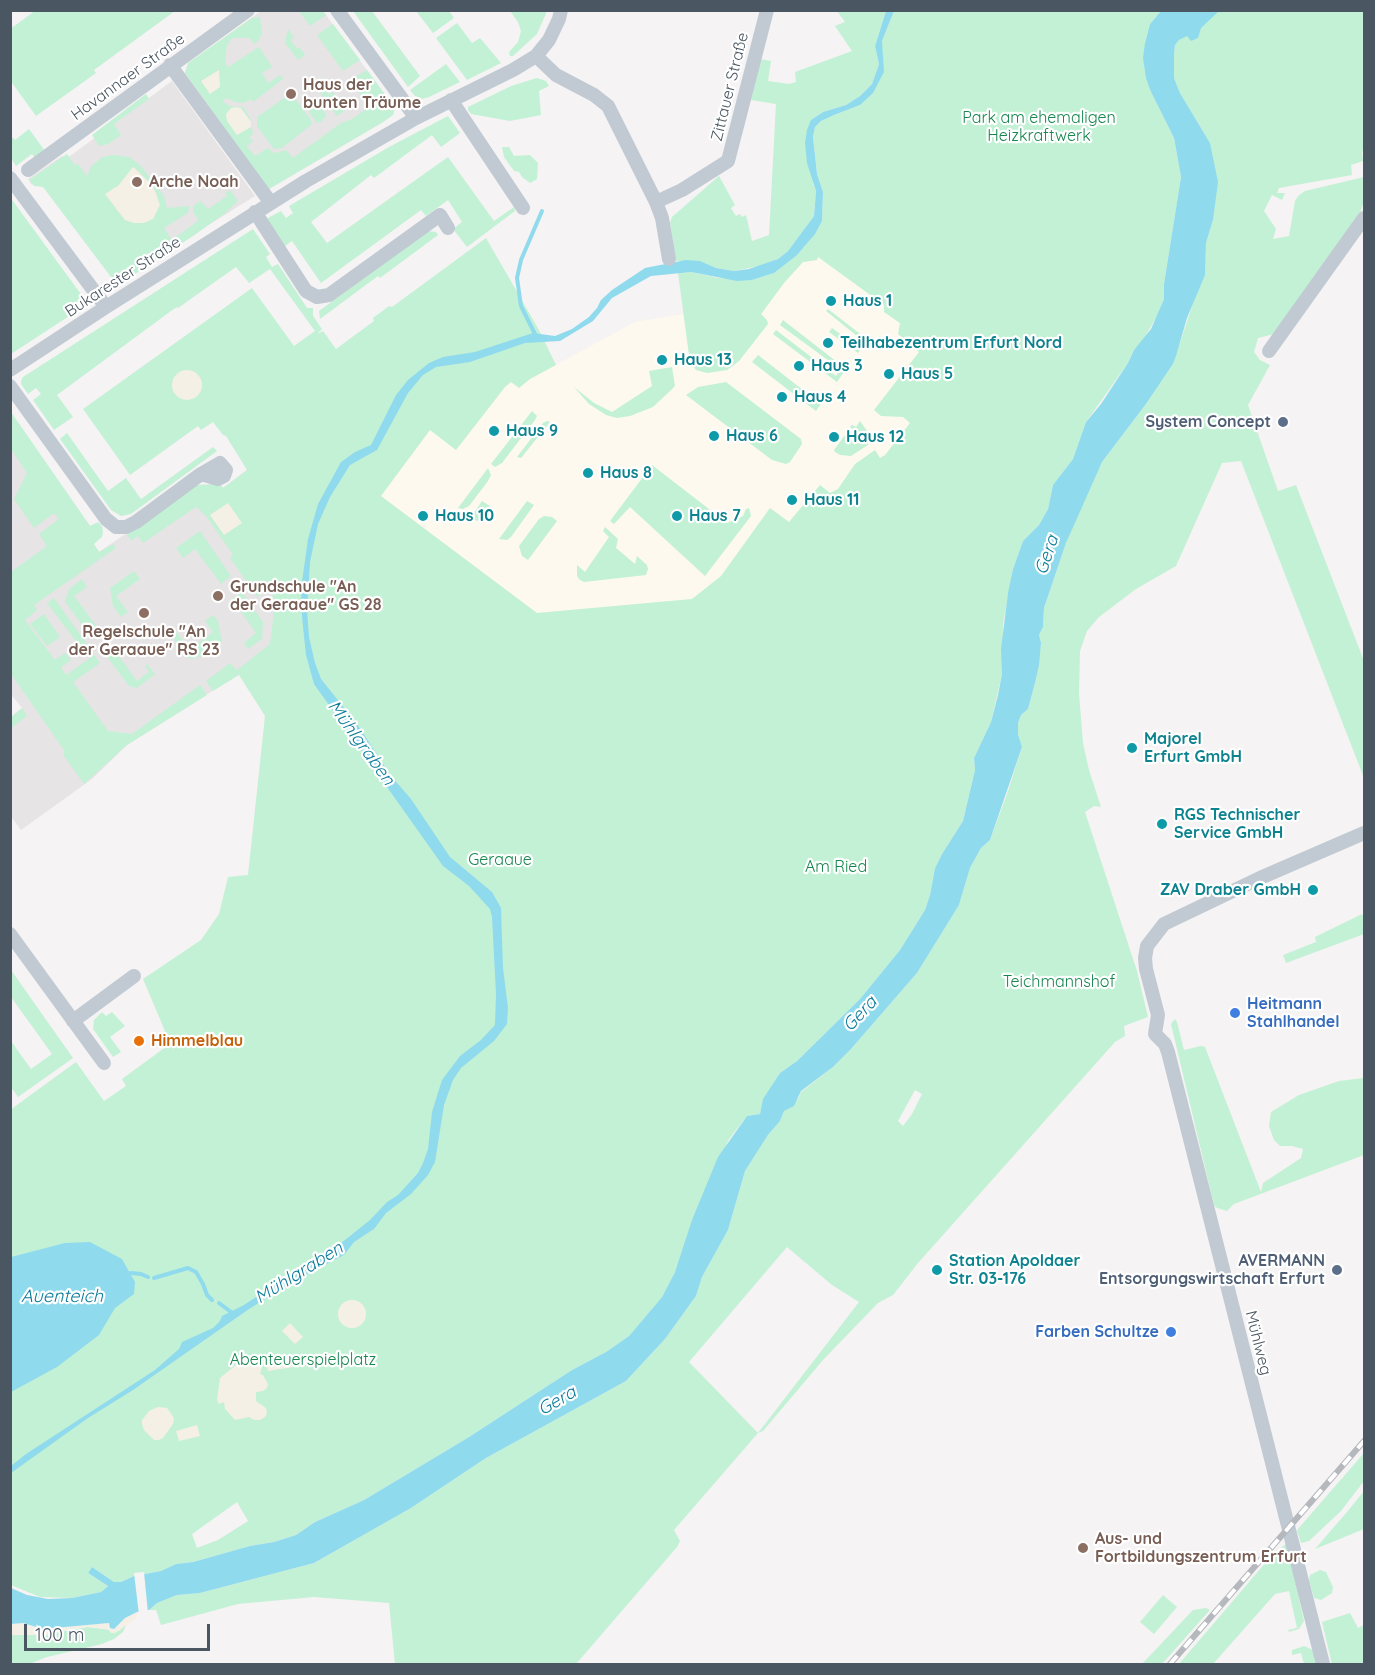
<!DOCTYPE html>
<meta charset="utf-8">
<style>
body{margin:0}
#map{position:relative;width:1375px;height:1675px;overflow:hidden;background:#f5f3f3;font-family:Quicksand,sans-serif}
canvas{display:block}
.frame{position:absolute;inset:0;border:12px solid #4a5661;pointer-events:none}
.scale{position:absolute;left:24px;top:1624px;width:186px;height:27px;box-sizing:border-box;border:3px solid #4a5661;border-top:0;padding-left:8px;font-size:18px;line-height:21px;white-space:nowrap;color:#4a5661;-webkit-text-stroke:4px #fff;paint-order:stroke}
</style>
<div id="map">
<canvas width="1375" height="1675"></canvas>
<div class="frame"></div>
<div class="scale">100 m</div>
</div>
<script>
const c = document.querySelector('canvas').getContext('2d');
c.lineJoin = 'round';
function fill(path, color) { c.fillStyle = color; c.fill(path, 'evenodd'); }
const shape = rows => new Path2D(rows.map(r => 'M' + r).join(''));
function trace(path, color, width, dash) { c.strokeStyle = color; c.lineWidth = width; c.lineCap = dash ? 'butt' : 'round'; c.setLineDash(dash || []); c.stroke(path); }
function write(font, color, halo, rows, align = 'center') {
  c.font = font + ' Quicksand,sans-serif'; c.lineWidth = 4.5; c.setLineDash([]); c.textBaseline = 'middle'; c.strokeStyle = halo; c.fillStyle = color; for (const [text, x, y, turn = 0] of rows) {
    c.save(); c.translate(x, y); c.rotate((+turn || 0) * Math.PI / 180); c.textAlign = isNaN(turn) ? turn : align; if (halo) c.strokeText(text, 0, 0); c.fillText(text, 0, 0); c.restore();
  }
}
fill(shape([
 [818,256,884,305,884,312,958,364,887,458,692,599,537,613,380,496,430,430,456,450,505,387,511,382,519,388,530,379,635,322,683,314,690,362,727,370,733,367,768,324,761,315,784,283,803,262,816,260]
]), '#fdf9ef');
fill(shape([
 [261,11,323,11,395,108,393,115,383,122,269,189,185,73,188,64],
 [172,81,255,196,122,279,45,186,31,184,28,179,62,156,66,159],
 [10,412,95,533,89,537,99,552,197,485,220,484,223,488,247,470,271,518,276,612,269,655,127,745,92,779,21,830,10,815,11,717,22,708,10,693]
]), '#e6e4e5');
fill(shape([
 [36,10,175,10,175,11,94,70,96,73,36,116,10,80,11,25,13,27],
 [299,11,323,11,326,15,310,26],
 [353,11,372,11,420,76,408,87],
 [416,11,449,11,454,18,433,33],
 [510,11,547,11,537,34,513,56,510,56,509,52,518,42,521,31,518,22],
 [837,11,886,11,875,46,879,64,872,84,860,96,846,105,823,112,811,120,813,183,816,191,814,216,788,251,778,259,760,266,734,271,716,268,699,261,676,261,670,223,672,217,719,176,735,205,731,208,736,216,740,214,742,217,746,215,752,241,769,235,776,104,751,100,760,59,771,61,768,81,789,84,796,82,795,72,852,51,835,26,845,22],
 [894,11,1161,11,1150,24,1145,43,1151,92,1174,138,1181,177,1164,284,1164,299,1158,314,1142,342,1134,350,1128,363,1086,422,1073,459,1053,485,1048,509,1039,525,1023,541,1013,569,1003,624,1002,674,991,722,974,758,975,770,963,821,942,854,935,868,930,895,925,910,900,950,860,999,797,1061,780,1073,764,1099,760,1114,747,1116,733,1134,728,1141,675,1272,662,1297,629,1336,606,1352,572,1370,469,1437,364,1500,315,1522,296,1535,274,1542,250,1546,193,1562,176,1564,161,1571,134,1576,121,1582,114,1582,92,1567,88,1573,108,1586,101,1592,72,1598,40,1597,11,1585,10,1110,76,1062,104,1101,126,1086,122,1079,167,1046,160,1035,165,1031,143,979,201,940,219,914,228,877,248,875,265,716,239,675,213,691,206,681,230,663,237,670,270,644,274,612,272,586,257,597,230,558,233,555,206,516,196,507,143,543,138,536,131,541,127,534,197,485,220,484,223,488,247,470,226,436,223,435,213,422,201,430,198,426,130,475,83,409,252,288,294,346,315,331,270,269,249,283,236,267,178,308,177,307,171,311,57,395,73,417,54,430,33,400,41,394,36,388,28,394,21,384,21,381,23,377,253,229,270,254,266,257,272,267,278,264,307,308,313,308,313,316,322,329,317,334,323,331,336,349,374,321,373,318,389,306,392,307,486,238,539,330,556,365,530,379,519,388,511,382,505,387,456,450,430,430,381,496,537,613,692,599,721,576,770,508,789,522,820,485,830,493,838,489,855,464,875,450,880,458,885,455,910,423,903,417,881,416,874,410,919,352,898,334,900,323,884,312,884,305,818,257,817,260,803,262,784,283,761,314,767,320,768,324,739,361,727,370,707,373,696,370,690,362,678,273,691,272,718,278,752,280,774,273,805,246,822,221,823,192,817,174,813,137,815,127,821,121,834,115,860,105,879,81,882,41],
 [237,1502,248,1521,218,1540,197,1548,192,1534],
 [1217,11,1364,11,1364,149,1362,152,1363,161,1351,165,1352,175,1279,188,1277,193,1285,193,1282,200,1272,195,1264,211,1276,229,1273,239,1289,236,1295,201,1298,196,1305,191,1364,177,1364,201,1359,216,1278,333,1258,338,1254,352,1260,360,1270,365,1248,405,1278,491,1296,485,1364,661,1364,778,1241,461,1222,463,1176,566,1136,589,1099,617,1087,631,1080,651,1079,694,1083,743,1089,770,1101,807,1094,806,1085,812,1137,971,1148,1017,1124,1026,1125,1036,1115,1042,918,1263,893,1295,878,1303,823,1360,763,1431,758,1433,674,1530,680,1541,677,1547,576,1664,395,1664,389,1603,314,1597,238,1604,161,1625,156,1610,149,1610,157,1603,177,1595,200,1593,314,1563,411,1508,486,1458,626,1381,665,1339,696,1296,702,1277,728,1230,745,1171,768,1135,780,1121,784,1111,798,1099,801,1092,833,1067,851,1049,917,973,959,905,970,868,981,848,990,840,1007,794,1022,747,1018,734,1018,723,1021,715,1028,709,1034,687,1041,643,1039,635,1043,627,1044,608,1066,543,1077,514,1102,462,1146,404,1173,364,1198,288,1205,275,1206,243,1213,220,1210,143,1180,93,1174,78,1174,55,1175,45,1179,40],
 [915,1090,922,1094,912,1114,903,1126,898,1121],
 [787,1247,832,1285,859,1302,758,1433,689,1362],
 [260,17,262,34,258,41,254,44,250,38,232,38,227,45,225,63,228,67,259,47,272,67,262,73,268,83,280,75,283,79,253,102,251,99,244,103,235,102,226,98,222,101,230,106,243,107,250,118,253,134,249,137,253,141,247,146,255,156,268,148,274,153,286,150,293,158,341,123,352,119,369,107,350,80,367,70,395,108,393,115,383,122,269,189,185,73,188,63,252,18],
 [457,23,472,43,480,38,501,63,467,80,436,38],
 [333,24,360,60,343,71,317,35],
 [288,29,294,38,291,40,297,49,299,47,305,55,298,60,285,43],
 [446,64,460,82,429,97,422,99,415,96,410,90],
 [321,77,325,83,322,85,329,95,333,92,346,110,337,116,317,88],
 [537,78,546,81,549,86,539,91,541,115,510,121,471,114,468,110,468,107,511,86],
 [291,93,311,120,311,125,282,148,274,149,257,126,257,117],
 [146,94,149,99,114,124,121,135,108,144,99,146,92,135],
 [317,102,322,105,326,116,322,121,317,123,309,112,308,106],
 [448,116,460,133,441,147,432,135,374,178,371,175,311,222,327,243,448,157,494,221,514,207,515,211,467,247,453,229,462,222,448,200,426,216,421,210,321,283,292,241,284,247,266,219,281,211,286,218,293,213,289,206,389,147],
 [29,129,45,151,35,158,32,154,16,166,11,158,10,135,15,140],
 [502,147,509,147,514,156,530,155,538,163,537,179,530,183,522,177,519,172,514,171,504,157],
 [67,154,75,165,78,164,87,176,91,166,103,157,113,155,129,157,140,165,164,196,167,208,189,206,188,213,164,228,172,240,199,220,193,212,193,206,201,201,208,209,227,196,226,193,230,190,238,201,224,214,193,236,129,278,119,281,111,277,43,187,34,186,29,180],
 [134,167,153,186,157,195,125,220,116,209,112,189,118,186],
 [10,197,83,297,84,303,80,309,11,354],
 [428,231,436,232,438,235,380,278,378,276,320,319,319,311],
 [828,309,868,340,858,353,829,332,832,328,857,346,862,340,826,311],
 [783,320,846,369,837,382,773,334,776,330,836,376,840,369,780,325],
 [758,355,821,404,816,411,752,362],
 [672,367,675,386,670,391,653,407,630,416,617,418,606,415,589,404,574,387,594,403,612,412,652,386,649,371],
 [726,382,801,439,802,444,790,462,786,464,772,460,686,395,698,387],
 [532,411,537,416,535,420,502,463,495,467,491,464],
 [11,412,90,526,98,522,102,526,103,532,102,537,94,544,99,552,113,544,116,548,34,605,37,610,25,620,55,660,65,653,71,660,61,667,66,675,94,655,100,663,73,682,108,731,132,734,200,685,207,695,127,745,84,784,64,756,64,750,11,674,11,572,47,546,39,534,59,519,54,513,34,528,14,499,27,473,11,449],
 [547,421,550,422,521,458,517,457,543,423],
 [860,421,870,435,868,445,851,456,840,455,835,452,834,450,848,431,850,433,853,429,850,427,852,425,856,427],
 [67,433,108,491,126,478,141,499,213,447,217,451,131,514,121,516,111,510,60,439],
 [652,465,727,523,743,516,746,509,749,508,751,516,705,576,630,507,614,524,610,521],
 [488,468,491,475,488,481,469,506,463,509,458,508],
 [482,501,490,506,478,521,475,520,474,513],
 [527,501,534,505,511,537,507,540,499,539],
 [544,516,552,517,557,521,528,560,522,556,519,546,539,519],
 [605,527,618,539,616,548,635,564,637,556,647,565,648,569,646,575,584,582,580,580,577,576,577,565,585,572,609,537,603,531],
 [200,531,231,576,221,584,195,549,183,558,176,548],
 [134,571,140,579,116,596,128,612,121,617,113,606,110,588],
 [82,579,87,587,74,596,101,632,93,639,65,602,69,589],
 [242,592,263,622,262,639,248,649,244,643,256,633,232,599],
 [54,598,87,644,81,648,47,603],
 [44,614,60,637,47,646,30,624],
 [213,615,218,621,222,642,199,658,198,656,193,659,188,658,171,635,176,632,190,649,213,632,205,621],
 [110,644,137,681,149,672,145,666,147,664,155,674,137,688,129,686,102,650],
 [22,708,27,716,11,728,11,717],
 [1362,914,1364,919,1364,934,1286,963,1283,955,1316,942,1315,937],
 [11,970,73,1058,18,1097,11,1087,11,1041,31,1069,52,1054,11,997],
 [102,1012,106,1016,112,1012,125,1026,110,1037,121,1052,113,1057,93,1029,94,1020],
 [1175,1019,1177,1022,1184,1050,1201,1046,1205,1047,1261,1192,1263,1183,1301,1158,1303,1149,1292,1146,1280,1146,1274,1140,1269,1126,1271,1112,1299,1095,1339,1081,1364,1078,1364,1155,1234,1204,1227,1211,1217,1208,1214,1205,1171,1024],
 [1364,1453,1364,1481,1341,1511,1309,1541,1301,1543,1297,1530],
 [1364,1491,1364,1529,1315,1549,1347,1512],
 [1287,1543,1304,1621,1299,1629,1289,1632,1288,1630,1297,1628,1289,1591,1275,1594,1213,1664,1179,1664,1273,1554],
 [1320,1570,1326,1572,1333,1587,1332,1593,1321,1600,1314,1598,1309,1580,1310,1575],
 [1163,1595,1177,1607,1154,1634,1140,1622],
 [1206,1608,1210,1610,1162,1664,1142,1664,1193,1610],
 [1350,1613,1358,1628,1364,1625,1364,1664,1332,1664,1322,1622],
 [127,1623,123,1632,114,1639,102,1644,47,1657,29,1664,11,1664,10,1635,43,1635,88,1627,119,1631],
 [1304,1646,1313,1650,1317,1664,1304,1664,1301,1653,1292,1655,1292,1650]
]), '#c3f1d5');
fill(shape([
 [219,70,220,87,210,94,201,81],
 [236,107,241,108,251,122,251,127,237,135,227,121,226,114,231,108],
 [133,167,153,186,160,205,153,219,144,223,134,223,125,220,105,194,118,186],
 '172 385a15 15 0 1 1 30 0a15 15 0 1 1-30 0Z',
 [228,503,242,523,224,535,210,515],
 '338 1314a14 14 0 1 1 28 0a14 14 0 1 1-28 0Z',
 [290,1323,303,1337,295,1344,282,1331],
 [330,1353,331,1361,268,1371,267,1362],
 [248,1357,259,1362,262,1367,260,1374,263,1375,268,1384,267,1388,263,1391,256,1392,256,1401,266,1408,267,1413,265,1417,260,1420,254,1420,249,1417,235,1420,225,1409,224,1402,219,1404,217,1400,220,1378,242,1360],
 [158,1407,167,1408,174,1418,173,1424,163,1438,159,1440,154,1440,144,1430,142,1424,142,1420,149,1411],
 [197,1425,200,1436,179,1441,176,1431],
 [137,1612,137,1617,134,1620,115,1633,111,1633,108,1629,88,1627,53,1632,48,1635,11,1635,11,1624,22,1623,43,1629,109,1623,114,1629,125,1618]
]), '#f5f0e5');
fill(shape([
 [886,11,894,11,882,41,884,72,873,93,860,105,834,115,821,121,815,127,813,137,817,174,823,192,822,221,815,234,797,255,774,273,752,280,737,281,691,272,651,276,612,298,593,321,560,341,525,343,470,362,436,367,423,375,408,393,377,450,350,465,330,497,318,524,310,562,307,609,309,637,315,663,321,679,357,724,391,776,411,799,450,857,492,892,501,908,503,968,508,1008,507,1024,494,1041,461,1068,453,1080,444,1105,435,1162,428,1175,411,1194,386,1213,374,1229,354,1242,344,1255,292,1282,249,1309,133,1390,88,1418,11,1473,11,1466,26,1454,155,1370,179,1349,182,1342,213,1328,220,1321,222,1316,244,1305,300,1268,330,1252,370,1220,387,1202,398,1195,418,1173,423,1163,428,1149,432,1112,442,1080,460,1056,481,1040,495,1025,496,994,492,917,490,909,469,886,443,866,314,684,306,655,303,627,301,603,302,582,308,539,318,504,341,462,355,452,371,445,396,395,408,380,429,363,443,357,475,352,533,333,555,336,572,329,589,317,597,308,601,300,612,290,645,268,686,260,700,261,716,268,734,271,749,269,778,259,788,251,814,216,816,191,807,163,805,143,807,130,811,120,823,112,846,105,860,96,872,84,879,64,875,46],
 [1161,11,1219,11,1201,28,1198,38,1191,41,1187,36,1179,40,1175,45,1174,55,1174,78,1180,93,1210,143,1218,182,1213,220,1206,243,1205,275,1187,318,1176,356,1173,364,1146,404,1102,462,1066,543,1044,608,1043,627,1039,635,1041,643,1039,665,1034,687,1028,709,1021,715,1018,723,1018,734,1022,747,990,840,981,848,970,868,959,905,917,973,851,1049,833,1067,801,1091,794,1106,784,1111,780,1121,768,1135,745,1171,728,1230,702,1277,696,1296,665,1339,626,1381,486,1458,411,1508,314,1563,200,1593,177,1595,157,1603,149,1610,137,1612,125,1618,114,1629,110,1628,109,1623,43,1629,23,1623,11,1624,11,1588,27,1595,48,1599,72,1598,101,1592,108,1586,88,1573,92,1567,114,1582,121,1582,134,1576,161,1571,176,1564,193,1562,250,1546,274,1542,296,1535,315,1522,364,1500,469,1437,572,1370,606,1352,629,1336,662,1297,675,1272,692,1220,718,1157,747,1116,760,1114,763,1099,780,1073,797,1061,860,999,900,950,925,910,930,895,935,868,942,854,963,821,975,770,974,758,991,722,998,695,1002,674,1001,649,1008,593,1013,569,1023,541,1039,525,1048,509,1053,485,1073,459,1086,422,1101,404,1128,363,1134,350,1151,329,1164,299,1164,284,1181,177,1174,138,1151,92,1146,78,1143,58,1145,43,1150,24],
 [90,1242,122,1259,135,1282,134,1294,115,1308,99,1335,57,1367,11,1392,11,1257,65,1243]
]), '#90daee');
fill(shape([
 [144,1572,148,1613,139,1615,134,1573]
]), '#f5f3f3');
trace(shape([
 [536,336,521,306,517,278,521,260,542,211],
 [131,1273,141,1274,148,1277],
 [154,1278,188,1268,196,1272,203,1284,207,1295,212,1300],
 [219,1303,235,1315]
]), '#90daee', 4);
trace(shape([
 [337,10,416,118],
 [536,56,556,75,594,95,608,106,656,202,662,218,669,259],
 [170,65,271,203],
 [451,100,523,208],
 [28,170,248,10],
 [10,178,106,307],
 [656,202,682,190,728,161,767,10],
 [255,212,306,291,317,297,329,295,440,215,448,228],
 [1269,351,1364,218],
 [10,370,106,307,306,181,416,118,513,70,536,56,549,40,559,19,561,10],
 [10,386,106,519,116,527,126,527,136,522,201,474,220,463,226,470,224,476,218,479,201,474],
 [10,934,104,1063],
 [73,1021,134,976],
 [1323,1664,1168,1052,1165,1044,1155,1034,1158,1015,1146,969,1145,958,1147,946,1164,924,1260,878,1364,833]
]), '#c1cad2', 14);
const rail = shape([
 [1170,1664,1364,1441]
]);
trace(rail, '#b5b8bd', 6);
trace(rail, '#fff', 4, [11]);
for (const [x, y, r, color] of [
 [291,94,6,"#8d6e63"],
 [137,182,6,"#8d6e63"],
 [831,301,6,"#0f9aa8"],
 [828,343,6,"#0f9aa8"],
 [662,360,6,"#0f9aa8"],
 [799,366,6,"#0f9aa8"],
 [889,374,6,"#0f9aa8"],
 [782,397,6,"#0f9aa8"],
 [1283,422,6,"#5c6f8a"],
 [494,431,6,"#0f9aa8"],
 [714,436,6,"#0f9aa8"],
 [834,437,6,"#0f9aa8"],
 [588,473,6,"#0f9aa8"],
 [792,500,6,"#0f9aa8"],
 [423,516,6,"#0f9aa8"],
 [677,516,6,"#0f9aa8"],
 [218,596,6,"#8d6e63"],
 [144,613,6,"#8d6e63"],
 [1132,748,6,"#0f9aa8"],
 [1162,824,6,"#0f9aa8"],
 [1313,890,6,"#0f9aa8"],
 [1235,1013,6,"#3f7fe0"],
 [139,1041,6,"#e8710a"],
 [937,1270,6,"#0f9aa8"],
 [1337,1270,6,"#5c6f8a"],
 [1171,1332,6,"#3f7fe0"],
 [1083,1548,6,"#8d6e63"]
]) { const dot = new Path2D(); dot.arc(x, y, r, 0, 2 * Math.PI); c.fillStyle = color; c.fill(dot); trace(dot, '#fff', 2); }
write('16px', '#4a5661', '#fff', [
 ["Havannaer Straße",128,77,-36],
 ["Zittauer Straße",730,87,-76],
 ["Bukarester Straße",123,277,-33],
 ["Mühlweg",1258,1343,76]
]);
write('bold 16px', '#785e54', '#fff', [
 ["Haus der",303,85],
 ["bunten Träume",303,103],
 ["Arche Noah",149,182],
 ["Grundschule \"An",230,587],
 ["der Geraaue\" GS 28",230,605],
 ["Regelschule \"An",144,632,"center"],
 ["der Geraaue\" RS 23",144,650,"center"],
 ["Aus- und",1095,1539],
 ["Fortbildungszentrum Erfurt",1095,1557]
], 'left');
write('16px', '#17864f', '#fff', [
 ["Park am ehemaligen",1039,118],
 ["Heizkraftwerk",1039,136],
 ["Geraaue",500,860],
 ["Am Ried",836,867],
 ["Teichmannshof",1059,982],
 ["Abenteuerspielplatz",303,1360]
]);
write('bold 16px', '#0d838f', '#fff', [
 ["Haus 1",843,301],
 ["Teilhabezentrum Erfurt Nord",840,343],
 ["Haus 13",674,360],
 ["Haus 3",811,366],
 ["Haus 5",901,374],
 ["Haus 4",794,397],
 ["Haus 9",506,431],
 ["Haus 6",726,436],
 ["Haus 12",846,437],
 ["Haus 8",600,473],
 ["Haus 11",804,500],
 ["Haus 10",435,516],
 ["Haus 7",689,516],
 ["Majorel",1144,739],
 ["Erfurt GmbH",1144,757],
 ["RGS Technischer",1174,815],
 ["Service GmbH",1174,833],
 ["ZAV Draber GmbH",1301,890,"right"],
 ["Station Apoldaer",949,1261],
 ["Str. 03-176",949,1279]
], 'left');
write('bold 16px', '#4e5e75', '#fff', [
 ["System Concept",1271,422],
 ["AVERMANN",1325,1261],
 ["Entsorgungswirtschaft Erfurt",1325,1279]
], 'right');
write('bold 16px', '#366cbe', '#fff', [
 ["Heitmann",1247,1004],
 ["Stahlhandel",1247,1022],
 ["Farben Schultze",1159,1332,"right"]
], 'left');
write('bold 16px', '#c56008', '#fff', [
 ["Himmelblau",151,1041]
], 'left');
write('italic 18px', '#0c7c9b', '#fff', [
 ["Gera",1047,555,-72],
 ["Mühlgraben",361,743,54],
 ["Gera",860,1014,-47],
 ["Mühlgraben",299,1273,-32],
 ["Auenteich",62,1297],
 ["Gera",557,1401,-30]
]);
</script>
